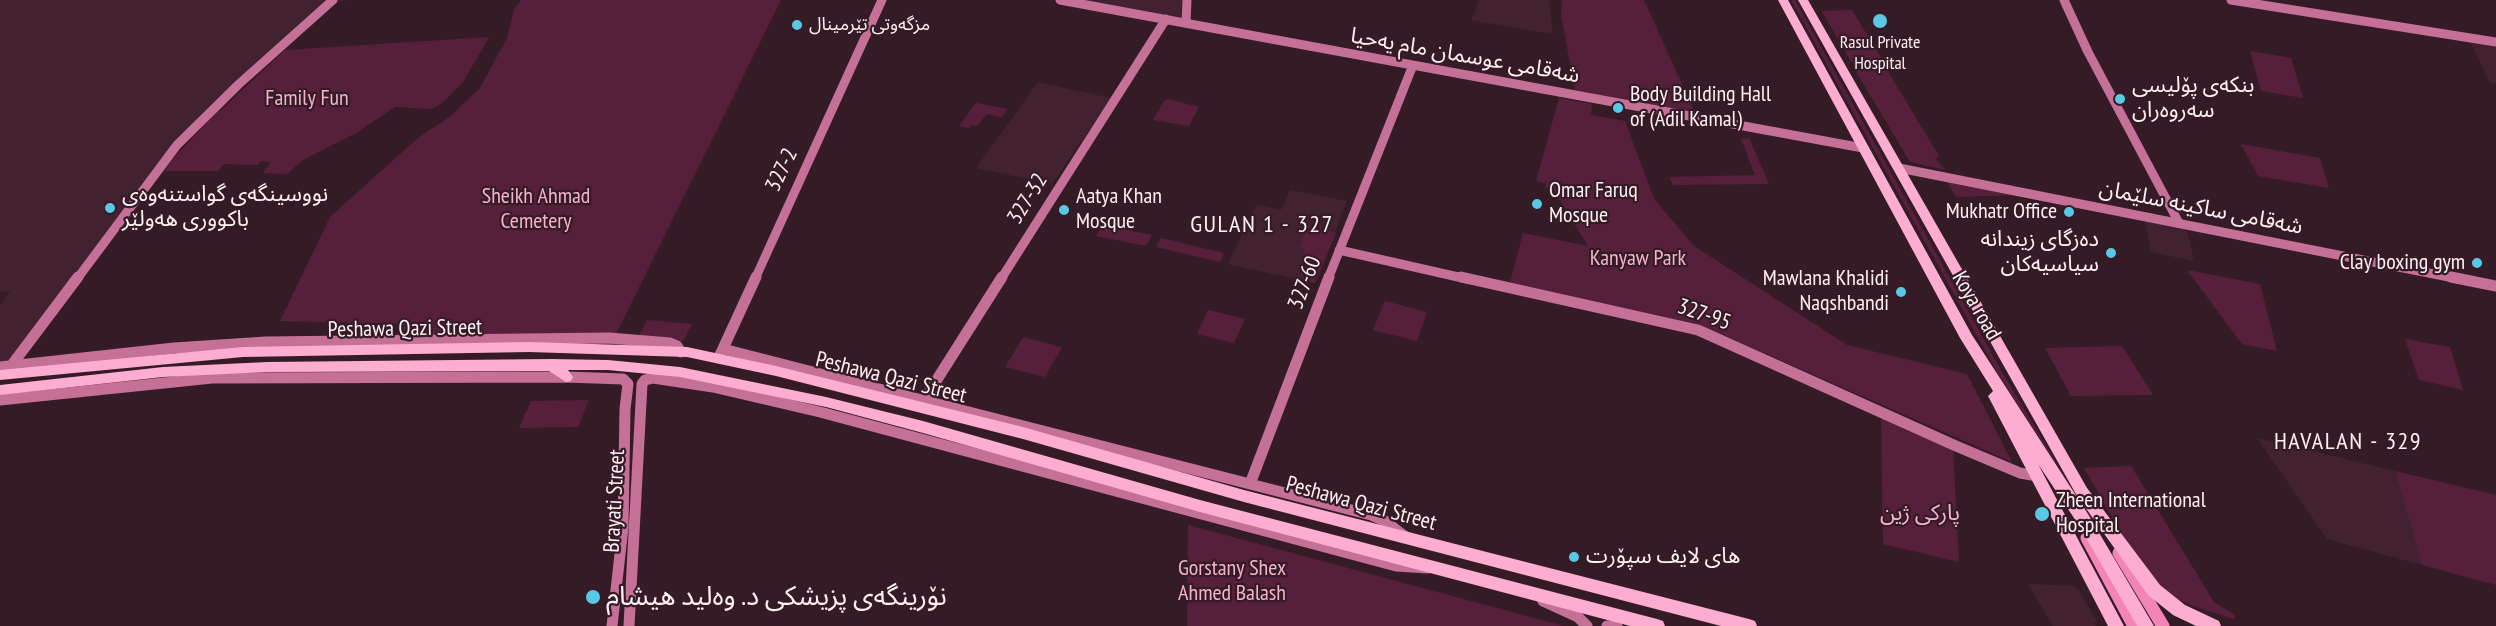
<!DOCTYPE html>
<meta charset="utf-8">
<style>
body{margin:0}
canvas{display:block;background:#351b26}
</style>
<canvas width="2496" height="626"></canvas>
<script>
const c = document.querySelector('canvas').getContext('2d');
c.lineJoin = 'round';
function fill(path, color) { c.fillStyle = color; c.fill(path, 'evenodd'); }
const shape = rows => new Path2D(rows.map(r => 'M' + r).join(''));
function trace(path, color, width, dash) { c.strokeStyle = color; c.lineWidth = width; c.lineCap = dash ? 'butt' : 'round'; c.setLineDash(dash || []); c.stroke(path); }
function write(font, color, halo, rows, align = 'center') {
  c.font = font + ' "PT Sans Narrow","Noto Sans Arabic",sans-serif'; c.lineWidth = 4.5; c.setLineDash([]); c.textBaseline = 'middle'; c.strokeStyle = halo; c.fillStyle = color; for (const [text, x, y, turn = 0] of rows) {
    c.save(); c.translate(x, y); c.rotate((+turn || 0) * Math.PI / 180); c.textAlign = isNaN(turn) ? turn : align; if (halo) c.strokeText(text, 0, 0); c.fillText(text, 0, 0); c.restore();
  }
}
fill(shape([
 [0,0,354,0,327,2,183,133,11,358,6,363,0,363,0,305,10,291,0,292],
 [1080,0,1182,0,1181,18],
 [1479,0,1549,0,1553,34,1471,20],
 [2470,41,2496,45,2496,84,2490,83],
 [1038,82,1111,98,1052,184,976,168],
 [1290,190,1347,201,1315,283,1231,265,1229,262,1256,205,1281,210],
 [2145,221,2187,230,2194,261,2151,252],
 [2257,438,2395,471,2422,565,2327,539],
 [2028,584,2074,586,2079,590,2097,622,2094,622,2096,626,2053,626]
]), '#422230');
fill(shape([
 [521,0,781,0,615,336,395,337,403,324,280,321,330,217,418,138,452,115,480,88,507,38,514,10],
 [1562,0,1644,0,1695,113,1575,90,1561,15],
 [1791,0,1795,0,2002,372,2066,479,1997,372],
 [1852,10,1883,61,1851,62,1822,11],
 [489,37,463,82,443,102,432,109,395,107,356,133,303,160,287,174,263,173,271,162,261,161,258,165,224,164,218,171,165,171,171,161,218,110,220,111,285,50],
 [2250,51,2291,58,2303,98,2261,91],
 [1886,68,1939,156,1935,159,1946,170,1910,162,1855,70],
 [1559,98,1592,104,1591,115,1625,121,1654,199,1694,246,1847,345,1967,374,2012,462,1698,324,1510,283,1523,233,1588,246,1554,191,1545,188,1546,183,1536,181],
 [1168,99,1199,107,1189,126,1153,120,1164,101],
 [976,103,1008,109,1002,117,987,114,977,126,972,125,969,128,959,126],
 [1749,138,1769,184,1673,185,1669,177,1755,175,1741,139],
 [2241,144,2320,158,2329,188,2258,176],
 [1947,182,1951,182,2015,195,1956,197],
 [1104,222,1111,223,1110,227,1152,235,1146,246,1096,236],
 [1308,227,1336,233,1315,283,1302,280,1310,261,1302,259,1305,250,1299,248],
 [1161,238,1224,253,1220,262,1156,247],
 [2187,270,2260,284,2277,351,2242,344],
 [1385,301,1427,312,1417,341,1373,330],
 [1208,310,1245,319,1234,343,1197,334],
 [647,320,692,324,683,341,638,337],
 [1023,337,1062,347,1045,377,1005,367],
 [2405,339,2450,347,2463,390,2419,380],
 [2122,346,2153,395,2071,396,2045,348],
 [589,400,578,427,519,428,531,401],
 [1881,415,1953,448,1959,562,1883,544],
 [2131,466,2214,602,2235,615,2234,619,2190,605,2170,595,2154,581,2118,528,2084,468],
 [2395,471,2496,495,2496,585,2422,565],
 [1188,525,1564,626,1187,626]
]), '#56203a');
trace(shape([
 [1060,0,1863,148],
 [2064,0,2088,52,2179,223],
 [2231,0,2496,42],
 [1186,23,1187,0],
 [1899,168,2459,279],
 [1339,250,1467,279],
 [77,279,177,145,239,84,333,0],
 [755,279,882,0],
 [1001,279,1166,19],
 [1328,279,1413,65]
]), '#c57096', 9);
trace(shape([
 [1461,277,1698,330,1956,446,2020,473,2038,476],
 [2451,277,2496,286],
 [723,349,1371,515,1385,521,1407,538],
 [720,355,756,277],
 [11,366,78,277],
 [0,367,174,348,266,342,609,338,670,343,677,346,681,352],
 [0,400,212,378,566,377,623,379,628,384,625,409,623,527,612,626],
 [924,400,1002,277],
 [1250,484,1329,277],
 [1543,601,1578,617,1587,626],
 [629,626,642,384,645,380,653,378,713,387,820,412,1396,566,1428,568],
 [1607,626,1617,626]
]), '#c57096', 11);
trace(shape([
 [2087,538,2134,626],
 [2119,553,2163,626]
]), '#f284b6', 13);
fill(shape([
 [1778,0,1788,0,1972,335,2088,514,2154,626,2137,626,2078,524,2038,464,2124,626,2108,626,1988,396,1993,391,1960,338,1778,0],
 [1798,0,1808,0,2087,488,2160,585,2185,605,2219,621,2221,626,2196,626,2173,615,2148,595,2077,496,1798,0],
 [529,342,687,347,776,366,1023,427,1244,490,1749,619,1755,621,1757,626,1721,626,1244,502,1023,439,776,376,687,357,529,352,243,357,0,380,0,370,243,347,529,342],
 [551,359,608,360,680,367,826,397,923,421,1200,500,1657,619,1663,621,1665,626,1630,626,1200,512,923,433,826,407,680,377,608,370,568,370,573,377,571,381,566,382,549,371,267,372,163,377,0,395,0,385,163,367,267,362,551,359]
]), '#fdadcf');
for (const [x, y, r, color] of [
 [1880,21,8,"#59c8e5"],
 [797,25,6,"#59c8e5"],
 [2120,99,6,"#59c8e5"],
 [1618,108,6,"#59c8e5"],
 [1537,204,6,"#59c8e5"],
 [110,208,6,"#59c8e5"],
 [1064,210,6,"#59c8e5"],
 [2069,212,6,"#59c8e5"],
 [2111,253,6,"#59c8e5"],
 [2477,263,6,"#59c8e5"],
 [1901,292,6,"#59c8e5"],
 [2042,514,8,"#59c8e5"],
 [1574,557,6,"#59c8e5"],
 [593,597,8,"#59c8e5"]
]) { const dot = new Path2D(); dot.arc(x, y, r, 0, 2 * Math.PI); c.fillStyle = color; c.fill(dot); trace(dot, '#351b26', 2); }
write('18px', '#fff0f5', '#351b26', [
 ["مزگەوتی تێرمینال",809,25],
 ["Rasul Private",1880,43,"center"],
 ["Hospital",1880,64,"center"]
], 'left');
write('22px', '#fff0f5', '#351b26', [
 ["شەقامی عوسمان مام یەحیا",1465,56,10],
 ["327-2",782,170,-64],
 ["327-32",1028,199,-58],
 ["شەقامی ساکینە سلێمان",2201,208,11],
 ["327-60",1305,283,-69],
 ["Koya road",1976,306,60],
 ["327-95",1704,315,19],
 ["Peshawa Qazi Street",405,329,-1],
 ["Peshawa Qazi Street",891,378,14],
 ["Brayati Street",615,501,-87],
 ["Peshawa Qazi Street",1361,504,15]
]);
write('22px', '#fff0f5', '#351b26', [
 ["بنکەی پۆلیسی",2132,86],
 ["سەروەران",2132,111],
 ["Body Building Hall",1630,95],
 ["of (Adil Kamal)",1630,120],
 ["Omar Faruq",1549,191],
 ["Mosque",1549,216],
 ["نووسینگەی گواستنەوەی",122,195],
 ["باکووری هەولێر",122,220],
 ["Aatya Khan",1076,197],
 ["Mosque",1076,222],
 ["Mukhatr Office",2057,212,"right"],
 ["دەزگای زیندانە",2099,240,"right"],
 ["سیاسیەکان",2099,265,"right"],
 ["Clay boxing gym",2465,263,"right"],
 ["Mawlana Khalidi",1889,279,"right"],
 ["Naqshbandi",1889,304,"right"],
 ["Zheen International",2056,501],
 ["Hospital",2056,526],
 ["های لایف سپۆرت",1586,557]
], 'left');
write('22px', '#f5b3ce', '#351b26', [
 ["Family Fun",307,99],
 ["Sheikh Ahmad",536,197],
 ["Cemetery",536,222],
 ["Kanyaw Park",1638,259],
 ["پارکی ژین",1920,514],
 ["Gorstany Shex",1232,569],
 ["Ahmed Balash",1232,594]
]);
c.letterSpacing = '1.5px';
write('24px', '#fff0f5', '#351b26', [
 ["GULAN 1 - 327",1262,225],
 ["HAVALAN - 329",2348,442]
]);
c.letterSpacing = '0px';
write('27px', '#fff0f5', '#351b26', [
 ["نۆرینگەی پزیشکی د. وەلید هیشام",606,597]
], 'left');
</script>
